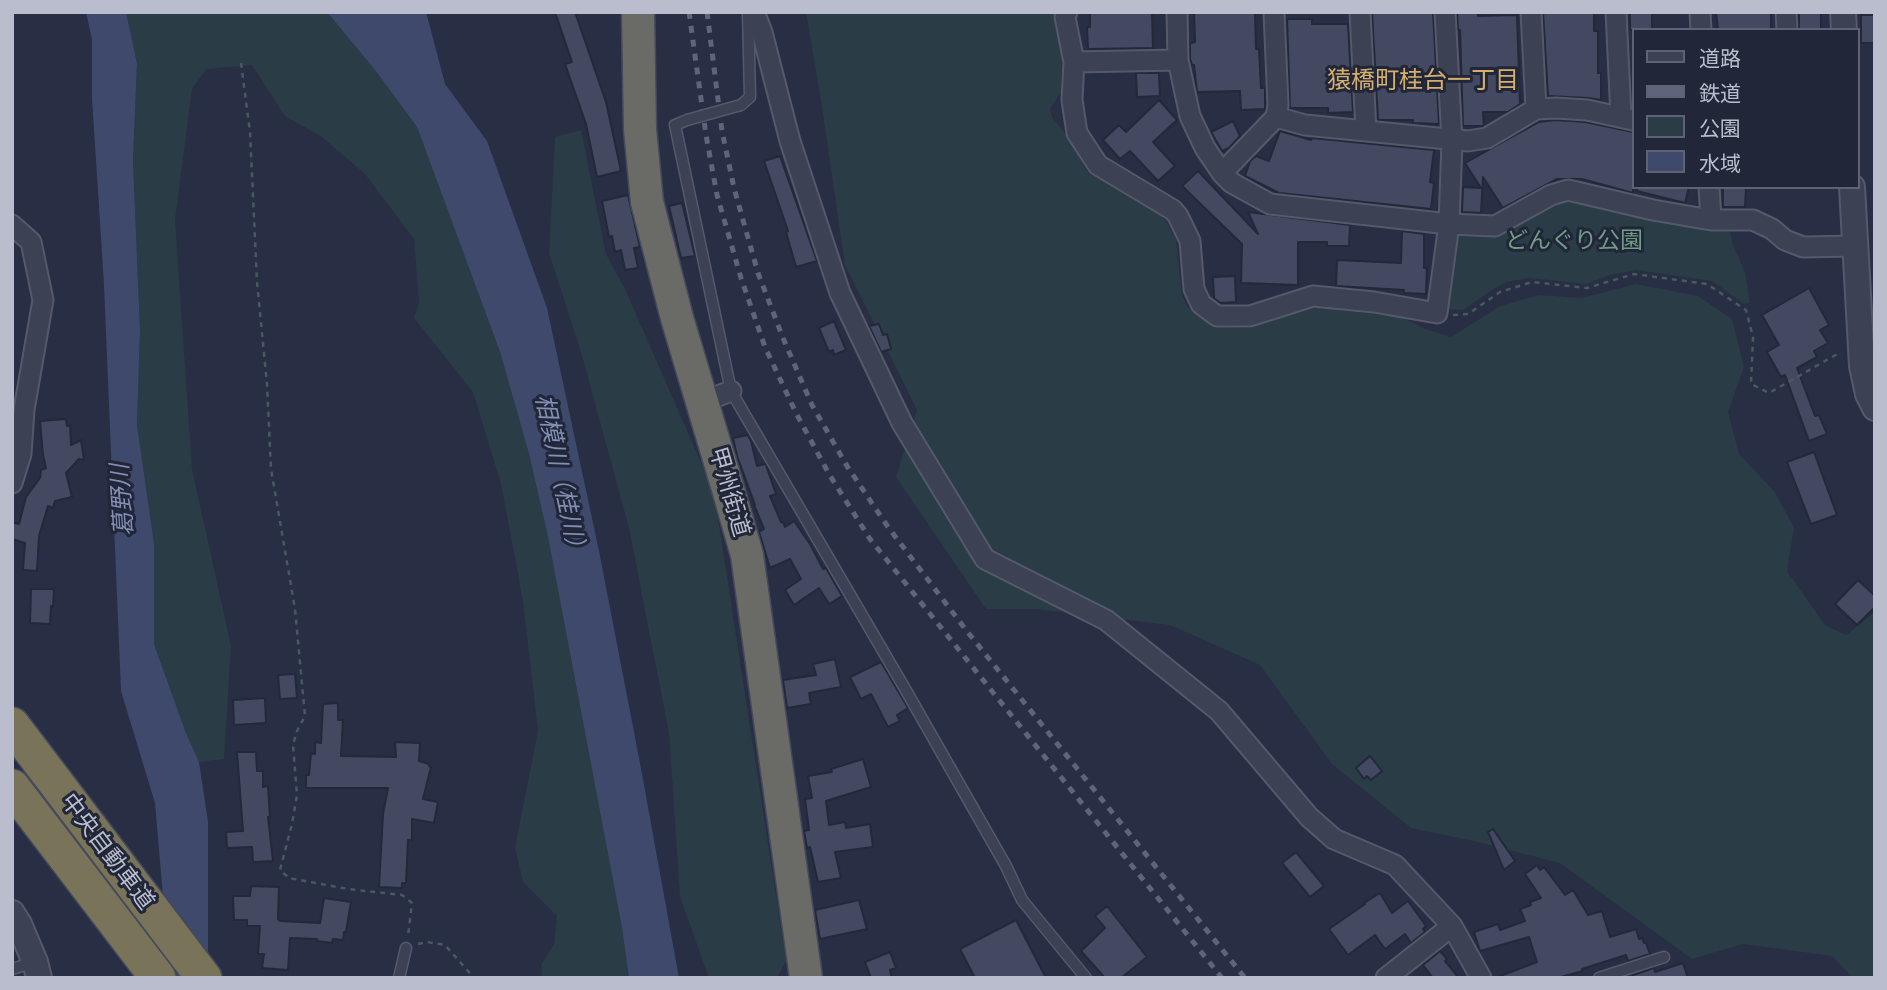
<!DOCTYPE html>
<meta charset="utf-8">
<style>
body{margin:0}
#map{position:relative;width:1887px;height:990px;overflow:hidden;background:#282e44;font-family:Karla,"Noto Sans JP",sans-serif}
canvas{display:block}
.frame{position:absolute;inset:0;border:14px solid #babdcd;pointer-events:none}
.legend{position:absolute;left:1632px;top:28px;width:228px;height:161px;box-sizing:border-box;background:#212639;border:2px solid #5e6274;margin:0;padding:9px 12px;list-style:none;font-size:21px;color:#babdcd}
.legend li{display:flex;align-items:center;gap:14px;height:35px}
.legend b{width:35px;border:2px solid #5e6274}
</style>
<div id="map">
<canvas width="1887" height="990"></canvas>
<div class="frame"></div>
<ul class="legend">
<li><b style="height:9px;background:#3c4153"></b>道路</li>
<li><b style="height:9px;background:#5f647a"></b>鉄道</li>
<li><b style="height:19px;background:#2a3c45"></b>公園</li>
<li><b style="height:19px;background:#3e496c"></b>水域</li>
</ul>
</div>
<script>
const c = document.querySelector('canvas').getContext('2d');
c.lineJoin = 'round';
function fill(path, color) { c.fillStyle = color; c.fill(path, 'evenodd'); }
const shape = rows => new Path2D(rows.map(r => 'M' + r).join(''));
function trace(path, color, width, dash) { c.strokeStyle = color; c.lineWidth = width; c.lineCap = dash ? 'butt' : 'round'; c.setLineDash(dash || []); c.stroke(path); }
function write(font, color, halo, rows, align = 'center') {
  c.font = font + ' Karla,"Noto Sans JP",sans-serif'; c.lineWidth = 6; c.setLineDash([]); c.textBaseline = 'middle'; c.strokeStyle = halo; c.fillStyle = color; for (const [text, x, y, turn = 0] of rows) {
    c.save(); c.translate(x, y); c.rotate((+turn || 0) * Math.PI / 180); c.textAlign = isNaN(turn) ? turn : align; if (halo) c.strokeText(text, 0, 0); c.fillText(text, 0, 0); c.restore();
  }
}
fill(shape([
 [126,12,327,12,375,70,417,127,500,352,529,454,548,537,622,928,629,978,542,978,541,965,554,944,557,916,523,882,515,848,538,731,523,601,501,484,473,392,414,318,419,302,414,239,365,174,322,137,285,116,252,65,206,69,192,89,175,220,192,469,231,646,224,759,199,762,186,733,154,644,154,543,137,425,140,330,133,161,137,63],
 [806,12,1055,12,1053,17,1062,56,1061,92,1050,109,1052,117,1068,137,1087,171,1153,208,1166,221,1176,240,1182,295,1187,306,1212,327,1251,328,1313,307,1401,317,1423,328,1451,337,1500,306,1539,295,1582,298,1636,284,1698,296,1732,319,1744,367,1728,412,1739,454,1775,492,1794,528,1787,571,1825,625,1846,635,1875,612,1875,978,1853,978,1832,956,1743,944,1692,959,1560,863,1478,842,1411,828,1332,764,1260,665,1170,625,1035,609,986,609,896,477,917,410,845,265,821,100],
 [581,130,606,254,625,289,714,492,786,961,777,978,709,978,680,897,669,733,629,528,581,352,549,253,555,137],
 [1561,198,1729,227,1732,242,1745,272,1750,303,1744,304,1712,281,1637,270,1610,275,1587,284,1529,278,1507,282,1492,290,1463,310,1444,309,1455,238,1459,235,1491,234]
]), '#2a3c45');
fill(shape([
 [86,12,126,12,137,63,133,161,140,330,137,425,154,543,154,644,186,733,199,762,208,822,208,978,170,978,155,803,121,691,104,285,92,98,92,40],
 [327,12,426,12,445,84,487,141,547,308,599,551,640,763,679,978,629,978,622,928,548,537,529,454,500,352,417,127,375,70]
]), '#3e496c');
const building = shape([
 [555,12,575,12,606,102,621,171,597,177,586,124,565,64,572,62,555,12],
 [1090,12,1152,12,1153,48,1088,49,1087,27,1090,27,1090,12],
 [1194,12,1255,12,1256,49,1259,49,1261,88,1265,88,1265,109,1241,110,1240,91,1197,92,1194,65,1192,65,1190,59,1190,43,1195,42,1194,12],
 [1372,12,1433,12,1439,124,1413,123,1413,120,1378,120,1372,12],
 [1457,12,1478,12,1478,16,1517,15,1520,104,1508,112,1483,112,1484,126,1463,126,1460,30,1458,30,1457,12],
 [1543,12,1594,12,1594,31,1598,31,1598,73,1601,73,1601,100,1588,98,1548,96,1543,12],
 [1630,12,1652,12,1652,30,1630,30,1630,12],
 [1716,12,1771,12,1771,30,1718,30,1716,12],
 [1799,12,1821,12,1821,30,1799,30,1799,12],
 [1861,15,1875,15,1875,43,1861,43,1861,15],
 [1287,19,1312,19,1312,24,1348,24,1353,112,1328,113,1328,108,1290,108,1287,19],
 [1136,73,1159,73,1160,96,1137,97,1136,73],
 [1159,100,1177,120,1153,142,1175,166,1158,181,1130,151,1120,159,1103,140,1119,125,1126,132,1159,100],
 [1556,120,1585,122,1633,132,1633,193,1582,179,1557,179,1503,208,1483,177,1481,213,1462,212,1463,187,1481,188,1465,163,1539,122,1556,120],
 [1233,121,1240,136,1229,148,1222,151,1211,132,1233,121],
 [1280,131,1311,140,1312,138,1434,150,1430,182,1434,183,1431,209,1279,193,1245,176,1250,161,1256,156,1269,161,1280,131],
 [780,156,817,261,796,267,786,232,788,231,764,161,780,156],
 [1198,171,1258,234,1248,212,1350,225,1349,246,1327,246,1327,242,1298,242,1298,285,1241,283,1242,244,1182,186,1198,171],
 [1637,187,1689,187,1685,203,1637,191,1637,187],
 [1723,187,1746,187,1745,207,1723,207,1723,187],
 [628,195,640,247,634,248,638,268,625,270,621,250,615,252,612,236,609,237,602,201,628,195],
 [682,203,695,256,681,258,669,206,682,203],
 [1402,231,1424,234,1424,268,1427,268,1426,294,1404,293,1404,290,1336,286,1337,260,1401,263,1402,231],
 [1235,276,1236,302,1220,303,1214,298,1213,277,1235,276],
 [1809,288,1829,325,1820,330,1828,343,1814,351,1817,357,1797,368,1815,416,1819,415,1827,434,1809,441,1785,375,1781,377,1767,352,1779,345,1762,315,1809,288],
 [834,321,846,350,834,355,833,350,829,352,819,328,834,321],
 [879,324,883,335,887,334,891,349,881,352,869,326,879,324],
 [66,419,67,426,70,425,71,445,81,440,84,460,79,459,66,473,72,497,55,501,53,508,48,506,39,536,37,571,23,570,25,543,12,539,12,522,19,524,26,497,40,478,41,470,46,468,43,455,40,421,66,419],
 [748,435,751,441,757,466,765,464,766,465,776,494,770,496,781,522,783,522,785,527,794,521,810,544,823,569,826,568,842,596,829,604,819,588,794,605,785,590,801,579,790,559,770,568,759,532,764,529,754,505,755,505,737,456,733,438,748,435],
 [1814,452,1837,515,1811,524,1787,462,1814,452],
 [1858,580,1875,596,1875,607,1857,625,1835,604,1858,580],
 [31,589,54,589,53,607,51,606,50,624,30,623,31,589],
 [835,659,841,687,809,693,811,704,787,708,783,680,816,675,813,664,835,659],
 [881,662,908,708,897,715,900,721,888,727,871,694,861,699,850,677,881,662],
 [295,674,297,698,280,699,278,675,295,674],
 [265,698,266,723,234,725,233,700,265,698],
 [338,703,338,720,343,720,341,756,396,757,395,742,420,743,419,761,429,764,429,766,431,767,423,799,438,802,434,823,412,819,412,840,408,840,406,883,402,883,402,888,379,887,383,814,388,788,306,788,306,775,309,775,311,753,315,754,315,742,321,743,323,704,338,703],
 [237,752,256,752,257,771,263,771,263,787,268,786,270,817,268,817,273,861,253,862,252,847,227,848,226,832,243,831,237,752],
 [1370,756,1382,771,1371,780,1367,776,1364,779,1356,768,1370,756],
 [863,759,871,787,826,801,829,825,845,822,846,828,870,824,873,847,835,852,841,878,818,882,810,847,807,848,804,831,809,830,805,799,812,798,808,776,832,772,831,769,863,759],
 [1493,829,1515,861,1504,870,1488,832,1493,829],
 [1296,852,1324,886,1310,897,1282,863,1296,852],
 [1537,865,1540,870,1544,867,1565,895,1573,890,1588,915,1602,911,1610,937,1636,929,1639,939,1642,938,1644,943,1646,943,1650,954,1628,961,1626,955,1582,969,1583,971,1557,978,1500,978,1500,976,1537,962,1529,937,1480,951,1474,932,1498,924,1500,930,1525,921,1520,909,1531,905,1530,902,1541,898,1525,874,1537,865],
 [251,886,279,887,278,919,280,921,320,923,324,898,351,902,346,932,344,932,343,940,333,939,332,943,317,941,317,939,290,938,288,970,262,968,264,954,258,954,260,926,247,926,247,920,234,920,233,896,250,896,251,886],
 [1380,893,1392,913,1408,901,1426,926,1423,929,1425,932,1411,943,1405,934,1385,949,1375,935,1348,955,1329,929,1365,904,1364,903,1380,893],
 [859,900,867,929,820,939,815,910,859,900],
 [1107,906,1147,957,1121,978,1105,978,1081,951,1105,928,1095,916,1107,906],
 [1016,920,1046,978,975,978,960,949,1016,920],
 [1440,951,1447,959,1445,961,1459,978,1433,978,1423,965,1440,951],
 [890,952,896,968,890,970,892,978,871,978,865,962,890,952],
 [1683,963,1688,978,1634,978,1633,975,1654,968,1655,972,1683,963]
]);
fill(building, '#424961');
trace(building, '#23283b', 2);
const service = shape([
 [741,105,750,97,748,12],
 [687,120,675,125,731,391,904,687,1006,866,1022,900,1086,978],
 [12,969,35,962],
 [399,978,406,948],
 [1599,978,1664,957]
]);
const minor = shape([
 [754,12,762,32,790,141,840,293,902,423,985,559,1106,620,1219,711,1309,817,1334,839,1395,865,1452,926,1481,978],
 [1067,12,1065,17,1074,62,1072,100,1077,133,1098,165,1173,210,1178,216,1190,241,1194,289,1201,304,1217,316,1250,316,1313,296,1374,302,1437,313,1449,224,1452,141,1445,12],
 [1177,12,1178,60,1190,116,1205,148,1222,173,1232,183,1270,204,1449,224,1495,226,1551,195,1568,190,1653,210,1711,220,1753,220,1772,229,1785,240,1803,247,1855,246],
 [1274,12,1278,105,1276,117,1305,125,1468,141,1487,138,1536,109,1556,108,1587,110,1633,120],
 [1360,12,1366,131],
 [1531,12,1536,109],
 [1616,12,1621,117],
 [1700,12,1701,30],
 [1786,12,1787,30],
 [1074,62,1178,60],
 [1222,173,1276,117],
 [1709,187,1711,220],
 [12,225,31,242,43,300,24,410,21,454,12,483],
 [702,402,731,391],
 [1386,978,1452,926]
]);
const tertiary = shape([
 [1843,12,1844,30],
 [1852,187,1862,366,1868,394,1875,408],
 [12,913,19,924,35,962,39,978]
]);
const trunk = shape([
 [638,12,640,129,647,202,677,318,728,489,747,555,806,978]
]);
const motorway = shape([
 [12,725,204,978],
 [12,787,158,978]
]);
trace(service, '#55596b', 13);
trace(minor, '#55596b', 23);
trace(tertiary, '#55596b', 28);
trace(trunk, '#44495b', 35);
trace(motorway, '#44495b', 38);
trace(shape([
 [241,63,250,132,257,282,267,384,271,469,295,609,305,716,297,731,293,745,297,795,292,824,280,870,289,878,348,889,402,895,412,903,408,936],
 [1453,315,1468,314,1500,292,1532,282,1587,288,1634,274,1707,284,1746,310,1753,337,1751,384,1769,393,1839,353],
 [418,944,427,942,445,945,474,978]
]), '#485961', 2.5, [5, 5]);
trace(service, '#3c4153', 10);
trace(minor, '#3c4153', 19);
trace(tertiary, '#3c4153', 24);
trace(trunk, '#6a6a66', 32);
trace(motorway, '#79735a', 35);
trace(shape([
 [689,12,706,135,717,195,741,278,765,347,796,413,829,474,870,539,1222,978],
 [707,12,722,131,734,188,758,273,783,338,812,405,847,466,888,527,966,630,1245,978]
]), '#5f647a', 5, [7, 7]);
const serviceBridge = shape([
 [687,120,741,105]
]);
trace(serviceBridge, '#55596b', 13, []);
trace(serviceBridge, '#3c4153', 10);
write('23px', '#719d84', '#212639', [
 ["どんぐり公園",1574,241]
]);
write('23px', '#babdcd', '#212639', [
 ["甲州街道",729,492,74],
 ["中央自動車道",107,852,53]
]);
write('24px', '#d5af6c', '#212639', [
 ["猿橋町桂台一丁目",1423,81]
]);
write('italic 24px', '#828eb3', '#212639', [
 ["相模川（桂川）",560,477,78],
 ["葛野川",123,500,-94]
]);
</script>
